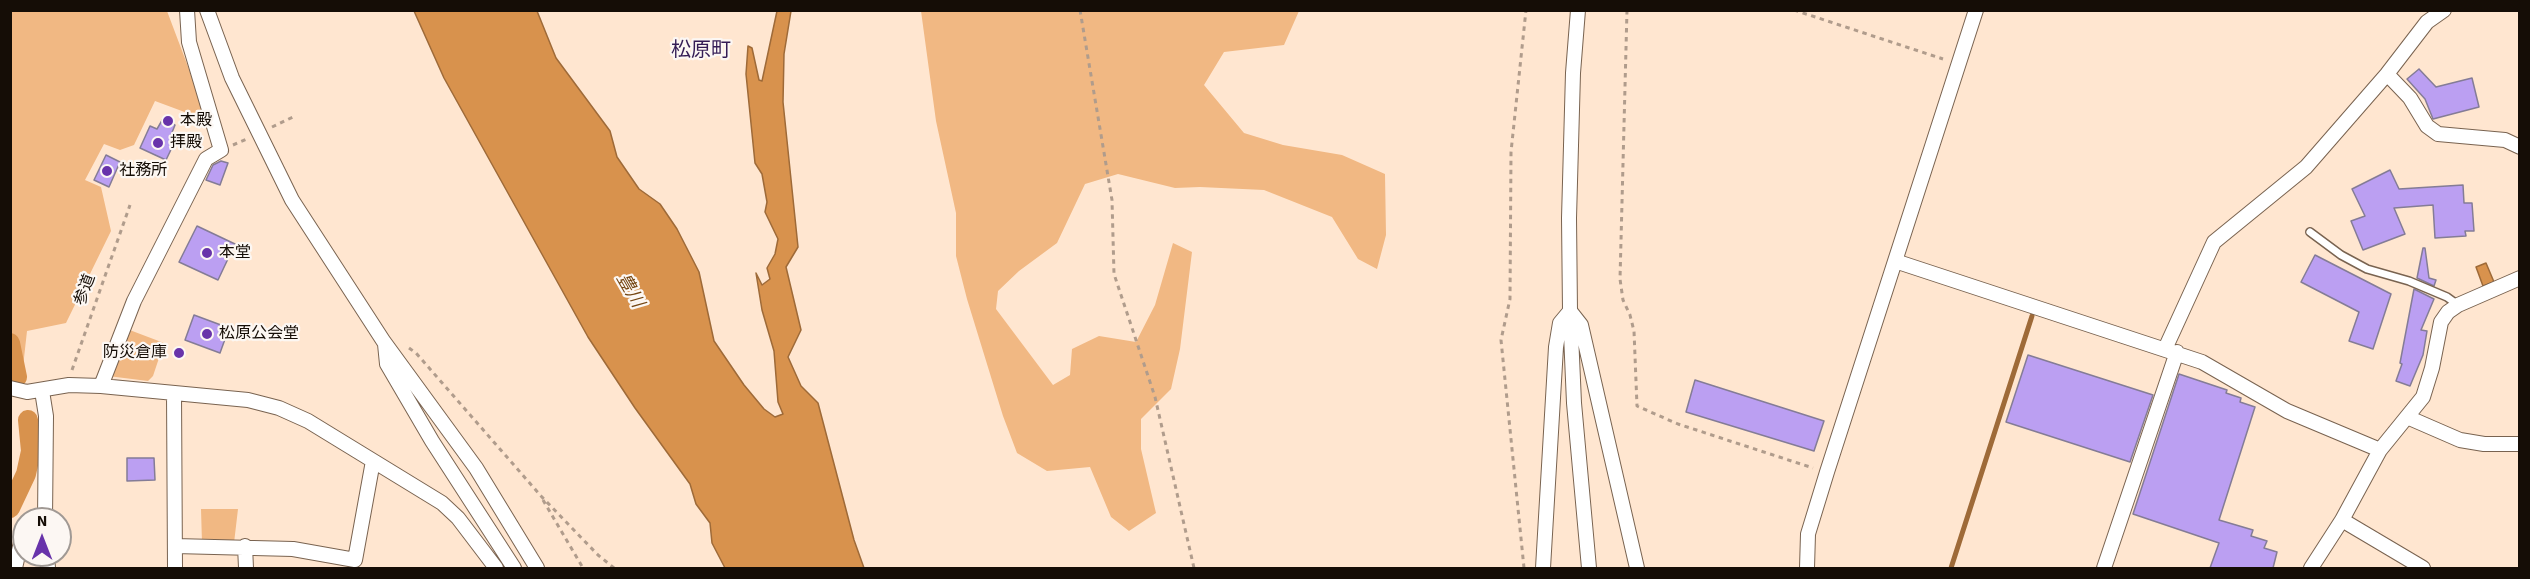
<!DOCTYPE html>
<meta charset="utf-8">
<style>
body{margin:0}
#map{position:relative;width:2530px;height:579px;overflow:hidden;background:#ffe6d0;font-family:"Source Sans 3",sans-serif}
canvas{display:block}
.frame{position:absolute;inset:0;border:12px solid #150d06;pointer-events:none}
.north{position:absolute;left:12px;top:507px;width:60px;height:60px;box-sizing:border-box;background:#fcf7f3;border:2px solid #a09994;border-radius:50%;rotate:0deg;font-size:16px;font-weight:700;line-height:24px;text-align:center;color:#150d06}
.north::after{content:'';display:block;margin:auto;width:21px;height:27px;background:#6833aa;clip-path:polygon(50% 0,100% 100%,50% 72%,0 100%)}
</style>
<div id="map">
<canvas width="2530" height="579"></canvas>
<div class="frame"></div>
<div class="north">N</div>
</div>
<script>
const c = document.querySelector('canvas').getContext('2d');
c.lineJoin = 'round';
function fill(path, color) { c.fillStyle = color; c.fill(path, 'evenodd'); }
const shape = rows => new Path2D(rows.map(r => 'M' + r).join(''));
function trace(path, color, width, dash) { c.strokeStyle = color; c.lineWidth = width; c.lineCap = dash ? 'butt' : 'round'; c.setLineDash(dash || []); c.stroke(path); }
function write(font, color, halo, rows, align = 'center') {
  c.font = font + ' "Source Sans 3","Noto Sans JP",sans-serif'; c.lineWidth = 4.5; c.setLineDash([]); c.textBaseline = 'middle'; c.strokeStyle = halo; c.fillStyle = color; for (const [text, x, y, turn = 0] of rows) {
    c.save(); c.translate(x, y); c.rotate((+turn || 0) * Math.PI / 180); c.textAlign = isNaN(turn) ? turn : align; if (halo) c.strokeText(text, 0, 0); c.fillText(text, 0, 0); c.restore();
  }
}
fill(shape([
 [10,11,167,11,190,72,202,111,198,117,155,101,134,145,120,150,104,144,85,180,101,187,111,231,66,323,27,331,23,367,10,364],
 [921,11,1299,11,1284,45,1224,52,1204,85,1244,133,1283,145,1342,155,1385,174,1386,235,1377,269,1358,259,1332,217,1264,190,1200,187,1175,188,1118,174,1085,184,1057,243,1019,271,998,291,996,309,1053,385,1070,375,1072,349,1099,336,1136,342,1155,305,1173,243,1192,252,1180,349,1171,389,1141,419,1141,449,1156,513,1129,531,1111,517,1090,467,1047,471,1017,453,1003,416,967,299,956,256,956,213,936,121],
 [127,329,164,343,153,376,148,381,108,376],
 [201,509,238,509,234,543,202,543]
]), '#f1b883');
const water = shape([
 [414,11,537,11,556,58,610,131,617,157,639,189,660,204,677,229,699,272,714,341,744,385,764,409,775,417,783,414,778,402,774,351,762,310,756,273,762,285,770,279,767,268,775,254,778,239,765,212,767,202,762,174,755,163,746,74,748,46,752,48,759,80,762,81,777,11,791,11,784,54,783,102,798,247,786,267,801,330,788,357,801,386,818,403,854,540,864,568,725,568,712,543,710,523,696,504,690,484,635,408,588,337,444,78,414,11],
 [2486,263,2494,282,2483,286,2476,267,2486,263]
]);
fill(water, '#d8924d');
trace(water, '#9e6a38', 1.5);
trace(shape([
 [1951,568,2032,316]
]), '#9e6a38', 5);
trace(shape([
 [10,343,17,377],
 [10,508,26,474,31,451,28,420]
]), '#d8924d', 20);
const building = shape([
 [2419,69,2436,87,2472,78,2479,107,2433,119,2425,99,2407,79,2419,69],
 [164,117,175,125,171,135,177,137,166,160,140,148,150,126,157,129,164,117],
 [106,155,120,162,109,187,94,180,106,155],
 [221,161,228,163,220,185,206,180,213,165,221,161],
 [2390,170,2399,189,2463,185,2464,203,2472,203,2474,231,2465,231,2466,236,2435,238,2433,205,2394,208,2405,234,2363,250,2351,221,2365,216,2352,189,2390,170],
 [197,226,235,244,218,280,179,262,197,226],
 [2423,248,2425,248,2429,278,2436,280,2434,286,2417,278,2423,248],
 [2315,255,2391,294,2373,349,2349,341,2359,312,2301,282,2315,255],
 [2414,289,2434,299,2421,330,2427,331,2423,355,2410,386,2396,381,2402,364,2400,363,2414,289],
 [194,315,229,328,220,353,185,340,194,315],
 [2028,355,2153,395,2130,462,2006,422,2028,355],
 [2179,374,2227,390,2226,393,2241,398,2240,402,2255,407,2219,520,2253,530,2251,536,2267,541,2264,548,2277,552,2273,568,2210,568,2219,543,2133,514,2179,374],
 [1695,380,1824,421,1814,451,1686,412,1695,380],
 [127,458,154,458,155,480,127,481,127,458]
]);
fill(building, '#bb9ff2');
trace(building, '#847c96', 1.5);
const service = shape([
 [2310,232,2341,255,2367,269,2409,281,2447,297,2458,305]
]);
const minor = shape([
 [207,10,232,78,292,200,384,342,476,468,537,568],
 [1578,10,1573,73,1569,218,1570,311,1574,403,1589,568],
 [2387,74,2410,98,2427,126,2438,134,2505,140,2520,147],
 [1895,261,2202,362,2287,411,2380,450],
 [385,344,387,364,432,441,514,568],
 [2165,349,2214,242,2306,167,2387,74,2427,22,2444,10],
 [101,386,134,301,206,159,221,150,189,42,187,10],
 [10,388,27,392,69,385,101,386,248,400,279,408,308,421,442,503,458,518,496,568],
 [42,391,46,416,45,519],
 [174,393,175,568],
 [2407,417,2460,440,2484,444,2520,444],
 [2342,520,2423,568],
 [175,546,293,549,355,560,373,461],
 [245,546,246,568],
 [47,555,48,568],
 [15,568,24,529],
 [1543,568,1556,347,1560,323,1570,311,1581,325,1637,568],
 [1807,568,1808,534,1827,472,1976,10],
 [2104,568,2177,352],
 [2311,568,2342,520,2380,450,2423,397,2432,368,2441,322,2448,312,2458,305,2520,278]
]);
trace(service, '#796350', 10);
trace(minor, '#796350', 16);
trace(shape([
 [1080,10,1112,200,1114,274,1155,397,1194,568],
 [1627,10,1620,279,1623,300,1630,315,1634,331,1637,406,1678,424,1813,468],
 [1794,10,1943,59],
 [272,127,295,116],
 [233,145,247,139],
 [409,348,416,353,541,496,598,555,614,568],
 [72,370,130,205],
 [543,500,583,568],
 [1524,568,1501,340,1510,299,1511,152,1526,10]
]), '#b09c8c', 3, [4.5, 4.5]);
trace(service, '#fff', 7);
trace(minor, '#fff', 14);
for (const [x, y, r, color] of [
 [168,121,6,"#6833aa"],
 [158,143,6,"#6833aa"],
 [107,171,6,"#6833aa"],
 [207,253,6,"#6833aa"],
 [207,334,6,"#6833aa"],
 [179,353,6,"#6833aa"]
]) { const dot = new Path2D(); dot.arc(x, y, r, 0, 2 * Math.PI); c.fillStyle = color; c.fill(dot); trace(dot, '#fcf7f3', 2); }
write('16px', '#150d06', '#fcf7f3', [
 ["本殿",180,121],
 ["拝殿",170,143],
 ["社務所",119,171],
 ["本堂",219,253],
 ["松原公会堂",219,334],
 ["防災倉庫",167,353,"right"]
], 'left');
write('16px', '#150d06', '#fcf7f3', [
 ["参道",86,290,-70]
]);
write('italic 18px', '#754612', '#fcf7f3', [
 ["豊川",629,291,60]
]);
write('20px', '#341c55', '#fcf7f3', [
 ["松原町",701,52]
]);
</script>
